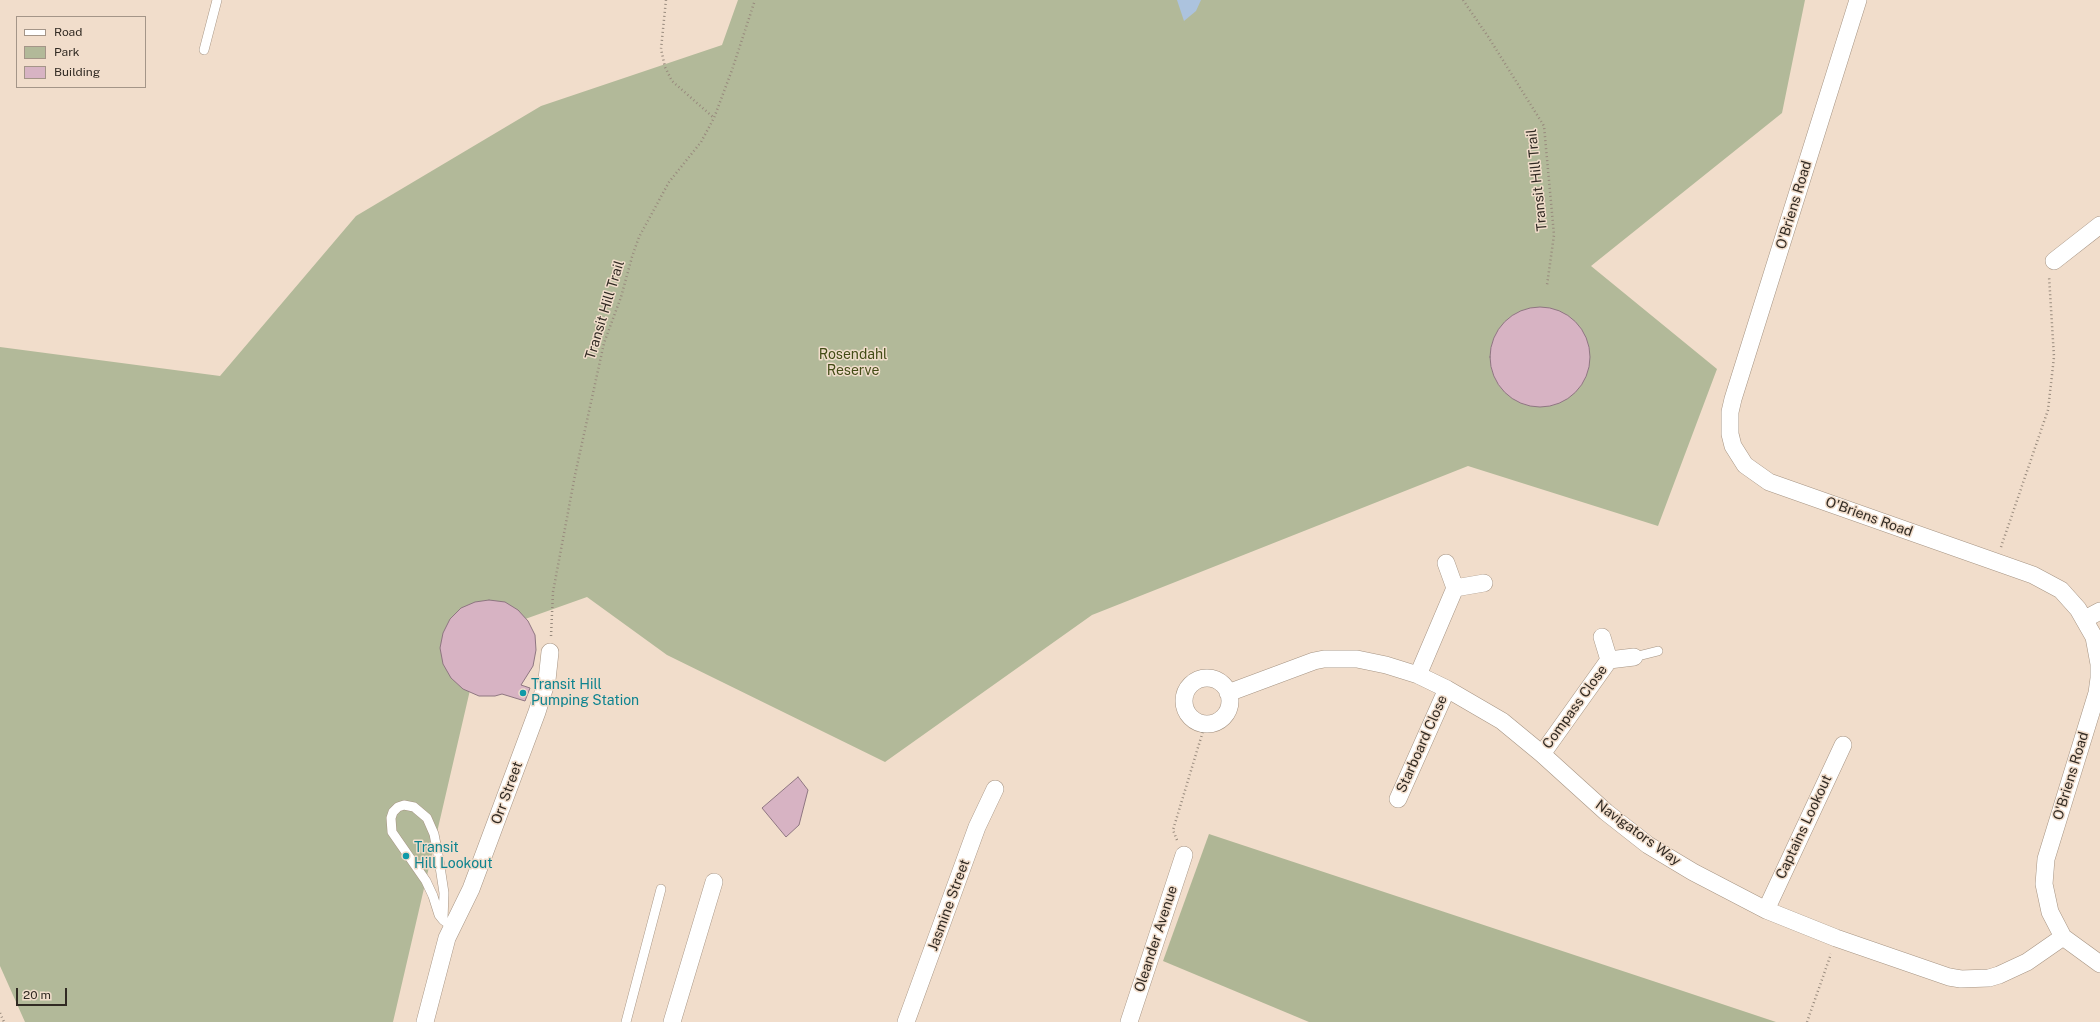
<!DOCTYPE html>
<style>
body{margin:0}
#map{position:relative;width:2100px;height:1022px;overflow:hidden;background:#f1ddcb;font-family:"Public Sans",sans-serif}
canvas{display:block}
.legend{position:absolute;left:16px;top:16px;width:130px;height:72px;box-sizing:border-box;background:#f1ddcb;border:1px solid #a49588;margin:0;padding:5px 7px;list-style:none;font-size:12px;color:#312a23}
.legend li{display:flex;align-items:center;gap:8px;height:20px}
.legend b{width:20px;border:1px solid #a49588}
.scale{position:absolute;left:16px;top:988px;width:51px;height:18px;box-sizing:border-box;border:2px solid #312a23;border-top:0;padding-left:5px;font-size:12px;line-height:14px;white-space:nowrap;color:#312a23;-webkit-text-stroke:3px #f1ddcb;paint-order:stroke}
</style>
<div id="map">
<canvas width="2100" height="1022"></canvas>
<ul class="legend">
<li><b style="height:5px;background:#fff"></b>Road</li>
<li><b style="height:11px;background:#b2b999"></b>Park</li>
<li><b style="height:11px;background:#d7b3c3"></b>Building</li>
</ul>
<div class="scale">20 m</div>
</div>
<script>
const c = document.querySelector('canvas').getContext('2d');
c.lineJoin = 'round';
function fill(path, color) { c.fillStyle = color; c.fill(path, 'evenodd'); }
const shape = rows => new Path2D(rows.map(r => 'M' + r).join(''));
function trace(path, color, width, dash) { c.strokeStyle = color; c.lineWidth = width; c.lineCap = dash ? 'butt' : 'round'; c.setLineDash(dash || []); c.stroke(path); }
function write(font, color, halo, rows, align = 'center') {
  c.font = font + ' "Public Sans",sans-serif'; c.lineWidth = 3; c.setLineDash([]); c.textBaseline = 'middle'; c.strokeStyle = halo; c.fillStyle = color; for (const [text, x, y, turn = 0] of rows) {
    c.save(); c.translate(x, y); c.rotate((+turn || 0) * Math.PI / 180); c.textAlign = isNaN(turn) ? turn : align; if (halo) c.strokeText(text, 0, 0); c.fillText(text, 0, 0); c.restore();
  }
}
fill(shape([
 [738,0,1805,0,1782,113,1591,266,1717,369,1658,526,1468,466,1092,615,885,762,667,655,587,597,483,634,393,1022,25,1022,0,966,0,347,220,376,356,216,541,106,722,45]
]), '#b2b999');
fill(shape([
 [1209,834,1677,989,1776,1022,1309,1022,1163,961]
]), '#afb695');
fill(shape([
 [1177,0,1201,0,1196,11,1184,21]
]), '#acc3de');
const building = shape([
 '1490 357a50 50 0 1 1 100 0a50 50 0 1 1-100 0Z',
 [489,600,505,602,518,610,528,621,535,635,536,650,533,666,521,685,530,688,525,701,502,694,495,696,479,696,463,689,451,678,443,664,440,648,443,633,450,619,461,608,475,602,489,600],
 [798,777,808,790,799,825,786,837,762,808,798,777]
]);
fill(building, '#d7b3c3');
trace(building, '#8e7681', 1);
const service = shape([
 [204,50,217,0],
 [1634,657,1658,651],
 [443,920,439,915,433,896,426,881,392,832,391,818,393,812,398,807,404,805,414,807,427,818,434,834,439,860,444,893,443,920,453,927],
 [626,1022,661,889]
]);
const minor = shape([
 [1858,0,1733,399,1730,412,1730,434,1733,446,1745,465,1769,482,2033,575,2061,590,2078,609,2094,637,2099,664,2099,678,2097,693,2046,859,2044,884,2050,912,2063,937,2100,964],
 [2054,261,2100,225],
 [1446,563,1455,588,1484,583],
 [2085,619,2100,611],
 [1602,637,1609,660,1634,657],
 [1418,675,1455,588],
 '1184 701a23 23 0 1 1 46 0a23 23 0 1 1-46 0Z',
 [1228,693,1314,661,1324,659,1357,659,1386,665,1418,675,1447,689,1502,721,1542,754,1606,812,1648,845,1693,872,1766,910,1836,938,1949,977,1961,979,1989,978,1999,975,2027,962,2063,937],
 [1542,754,1609,660],
 [1398,799,1447,689],
 [1766,910,1843,745],
 [425,1022,447,938,471,889,537,712,547,680,550,652],
 [672,1022,714,882],
 [906,1022,977,827,995,789],
 [1129,1022,1184,855]
]);
trace(service, '#a69483', 10);
trace(minor, '#a69483', 18);
trace(shape([
 [666,0,661,49,665,67,672,81,714,118],
 [1463,0,1489,38,1544,126,1554,235,1547,285],
 [2001,547,2048,410,2054,357,2049,276],
 [551,636,553,592,575,475,604,343,621,297,632,257,639,237,669,182,701,142,714,118,732,70,755,0],
 [1177,840,1173,830,1203,731,1202,724],
 [0,1013,4,1022],
 [1807,1022,1831,954]
]), '#988a7d', 2.5, [1, 3]);
trace(service, '#fff', 9);
trace(minor, '#fff', 17);
for (const [x, y, r, color] of [
 [523,693,4,"#0f9aa8"],
 [406,856,4,"#0f9aa8"]
]) { const dot = new Path2D(); dot.arc(x, y, r, 0, 2 * Math.PI); c.fillStyle = color; c.fill(dot); trace(dot, '#f1ddcb', 1.5); }
write('14px', '#312a23', '#f1ddcb', [
 ["Transit Hill Trail",1537,180,-96],
 ["O'Briens Road",1794,205,-73],
 ["Transit Hill Trail",605,310,-73],
 ["O'Briens Road",1869,517,20],
 ["Compass Close",1575,707,-54],
 ["Starboard Close",1422,744,-66],
 ["O'Briens Road",2071,776,-73],
 ["Orr Street",507,793,-70],
 ["Captains Lookout",1804,827,-65],
 ["Navigators Way",1638,833,36],
 ["Jasmine Street",949,905,-70],
 ["Oleander Avenue",1156,939,-72]
]);
write('14px', '#434c16', '#f1ddcb', [
 ["Rosendahl",853,355],
 ["Reserve",853,371]
]);
write('14px', '#0d838f', '#f1ddcb', [
 ["Transit Hill",531,685],
 ["Pumping Station",531,701],
 ["Transit",414,848],
 ["Hill Lookout",414,864]
], 'left');
</script>
